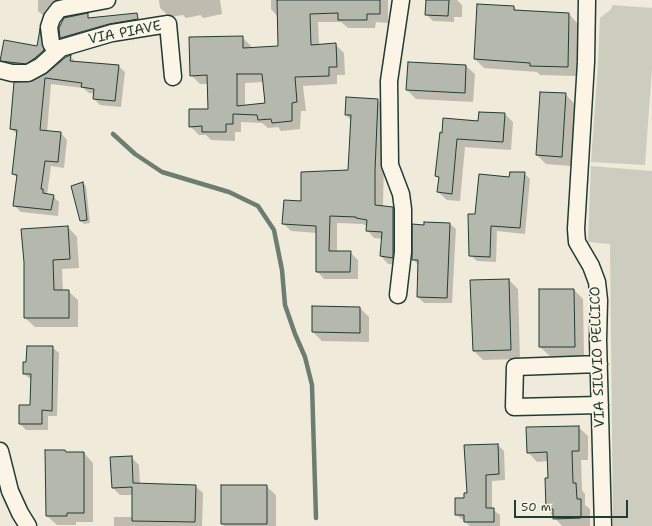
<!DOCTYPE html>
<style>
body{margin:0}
#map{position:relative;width:652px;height:526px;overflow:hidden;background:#efeada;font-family:"Shantell Sans",sans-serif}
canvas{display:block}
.scale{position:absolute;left:514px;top:500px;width:114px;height:18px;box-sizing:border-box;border:2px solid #1f3d34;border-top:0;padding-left:5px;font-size:12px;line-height:14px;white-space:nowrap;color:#1f3d34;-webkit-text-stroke:3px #fcf5e5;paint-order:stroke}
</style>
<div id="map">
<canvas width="652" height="526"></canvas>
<div class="scale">50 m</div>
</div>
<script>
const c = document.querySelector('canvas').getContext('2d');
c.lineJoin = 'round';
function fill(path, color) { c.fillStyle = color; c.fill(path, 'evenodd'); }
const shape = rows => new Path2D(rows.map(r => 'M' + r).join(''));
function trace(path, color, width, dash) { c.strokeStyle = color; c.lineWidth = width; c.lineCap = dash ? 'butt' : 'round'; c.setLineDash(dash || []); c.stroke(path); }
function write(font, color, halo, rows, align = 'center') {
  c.font = font + ' "Shantell Sans",sans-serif'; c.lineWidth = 3.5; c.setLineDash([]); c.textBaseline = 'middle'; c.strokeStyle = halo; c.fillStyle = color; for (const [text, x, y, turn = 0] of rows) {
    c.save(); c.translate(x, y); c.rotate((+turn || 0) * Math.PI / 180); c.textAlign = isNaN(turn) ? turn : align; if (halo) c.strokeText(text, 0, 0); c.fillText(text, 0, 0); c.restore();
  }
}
fill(shape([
 [613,5,652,8,652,68,645,165,591,162,598,64,600,18,610,10],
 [591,166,652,171,652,526,613,526,610,244,588,242]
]), '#cccdbf');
fill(shape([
 [38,0,86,0,44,16,38,11],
 [159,0,220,0,222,14,203,18,201,15,186,18,183,15,170,17,160,8],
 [271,0,388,0,388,23,376,22,375,28,348,28,341,22,318,22,319,45,335,44,344,53,345,75,337,75,337,84,303,86,306,111,301,111,300,129,281,131,278,127,268,128,262,123,241,122,241,132,235,132,235,141,211,140,206,135,199,135,190,126,209,110,208,84,200,84,191,75,242,37,251,46,251,49,279,47,278,17,271,9],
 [263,82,266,104,245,106,245,83],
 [427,0,457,0,462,5,462,17,454,17,454,22,433,21,426,14],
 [514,7,517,11,569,14,578,24,577,76,540,75,537,72,484,68,475,59],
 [123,21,124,26,65,42,61,38,61,26],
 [40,31,46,37,50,57,42,64,7,67,1,60,37,47],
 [70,56,76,62,118,66,125,72,121,107,100,105,94,99,95,94,89,93,83,88,51,84,47,132,61,133,67,140,64,168,51,166,47,195,53,196,59,202,58,216,21,212,14,205,18,178,13,174,18,135,11,129,33,82,48,74],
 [409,63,466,66,475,74,473,102,416,99,407,90],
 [565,94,575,104,571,166,546,164,537,155],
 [377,100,385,107,383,207,393,208,400,216,400,265,388,264,381,256,383,239,374,238,367,230,367,226,363,224,337,223,337,252,350,252,358,260,358,279,324,279,317,271,317,233,291,231,284,224,302,202,349,171,351,120,346,115],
 [480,113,505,114,513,122,511,150,465,147,460,201,447,200,438,192,440,179,436,176,441,134,479,122],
 [524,173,530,179,525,234,497,231,496,262,477,261,470,255,476,216,510,179],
 [83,183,86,186,90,223,84,224,81,221],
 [450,224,456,229,452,303,424,303,418,297,419,266,413,259,425,226],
 [68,227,77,237,79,268,62,269,63,291,68,291,78,300,78,327,35,327,25,318],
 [509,280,518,289,520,359,483,360,474,351,471,281],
 [574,290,583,299,584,356,550,356,540,347],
 [313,307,360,308,369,317,369,342,322,341,313,332],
 [52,347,59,353,57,416,48,416,48,430,26,430,20,424,31,406,32,380,24,374,27,363],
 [578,427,588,436,588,460,581,460,582,490,585,494,585,505,590,509,590,526,562,526,547,509,548,461,537,462,528,452],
 [498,445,504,451,505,480,492,481,492,509,500,515,500,526,470,526,456,514],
 [65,451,68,453,84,453,93,463,93,522,76,522,76,525,57,525,47,516],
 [131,457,139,465,140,484,195,486,203,493,202,526,114,526,114,517,133,517,133,495,120,495,113,488],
 [266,486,276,495,276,526,224,526,222,524]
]), '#0003');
trace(shape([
 [113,134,135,154,162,172,229,192,258,206,274,230,282,270,285,305,295,334,305,357,312,385,316,518]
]), '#6c7d71', 4.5);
const building = shape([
 [277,0,380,0,380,14,367,14,367,20,338,20,338,13,310,14,311,45,336,43,337,67,329,67,329,76,295,77,297,102,292,103,292,121,272,123,271,119,258,120,257,115,233,114,233,124,226,124,226,132,202,132,202,126,189,127,189,109,208,109,207,75,190,76,189,37,243,36,243,48,278,46,277,0],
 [237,74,262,74,265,103,237,106,237,74],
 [426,0,449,0,448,16,425,15,426,0],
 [477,4,514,6,514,10,569,13,568,67,530,66,530,63,474,59,477,4],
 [88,13,88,18,137,13,138,19,109,24,60,38,59,28,64,18,88,13],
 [40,29,44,50,35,58,26,64,0,61,4,40,37,46,40,29],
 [71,55,70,61,119,65,115,101,93,99,94,89,81,87,82,83,45,78,40,130,61,132,58,162,45,161,41,189,43,189,43,193,54,195,51,210,13,206,17,175,12,174,17,130,10,129,14,82,32,81,47,73,66,57,71,55],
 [408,62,466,65,465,93,406,90,408,62],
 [540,92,566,93,562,157,536,155,540,92],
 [346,97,378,99,375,170,375,205,393,207,393,258,380,256,382,232,366,231,367,220,356,218,356,217,330,216,329,251,351,251,350,272,316,272,316,226,282,224,284,200,301,201,301,172,348,170,351,115,345,115,346,97],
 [479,112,505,113,503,142,457,139,452,194,437,192,439,177,435,176,440,132,442,133,443,118,478,121,479,112],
 [510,172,525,172,520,228,491,226,490,257,469,256,468,214,475,214,479,174,509,177,510,172],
 [83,182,87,220,80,221,71,186,83,182],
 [424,222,450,223,447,298,417,297,418,260,412,260,412,224,424,225,424,222],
 [68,226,70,259,53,260,54,290,69,290,69,318,24,318,24,262,21,229,68,226],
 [509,279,511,350,473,351,470,280,509,279],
 [539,289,574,289,575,347,539,347,539,289],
 [312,306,360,307,360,333,312,332,312,306],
 [27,346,53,346,52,411,42,410,42,424,19,424,19,405,30,405,31,374,23,374,23,362,26,362,27,346],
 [579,426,579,451,572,451,573,483,576,483,577,499,581,499,581,518,553,519,553,509,546,509,545,478,548,478,547,452,527,453,526,427,579,426],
 [498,444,499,474,486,475,486,508,494,508,494,522,464,522,464,515,455,515,455,498,464,498,464,493,467,493,464,445,498,444],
 [45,450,65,450,66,452,84,452,84,513,67,513,67,516,46,516,45,450],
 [132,456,133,483,196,485,195,522,132,521,132,487,112,488,110,457,132,456],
 [221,485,267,485,267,524,221,524,221,485]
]);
fill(building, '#b5b9ad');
trace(building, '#1f3d34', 1);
const street = shape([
 [587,0,586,62,576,229,577,242,591,266,597,282,599,300,598,340,603,526],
 [56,52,51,43,49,27,52,18,59,9,107,0],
 [0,70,12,73,28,73,41,66,61,48,112,33,168,24,173,77],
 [398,295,403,252,403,209,401,194,390,165,389,81,401,0],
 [599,364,515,367,514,407,600,405],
 [0,451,10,491,20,513,28,526]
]);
trace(street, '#1f3d34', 19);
trace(street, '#fcf5e5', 16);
write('14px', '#1f3d34', '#fcf5e5', [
 ["VIA PIAVE",125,33,-11],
 ["VIA SILVIO PELLICO",598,357,-92]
]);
</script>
